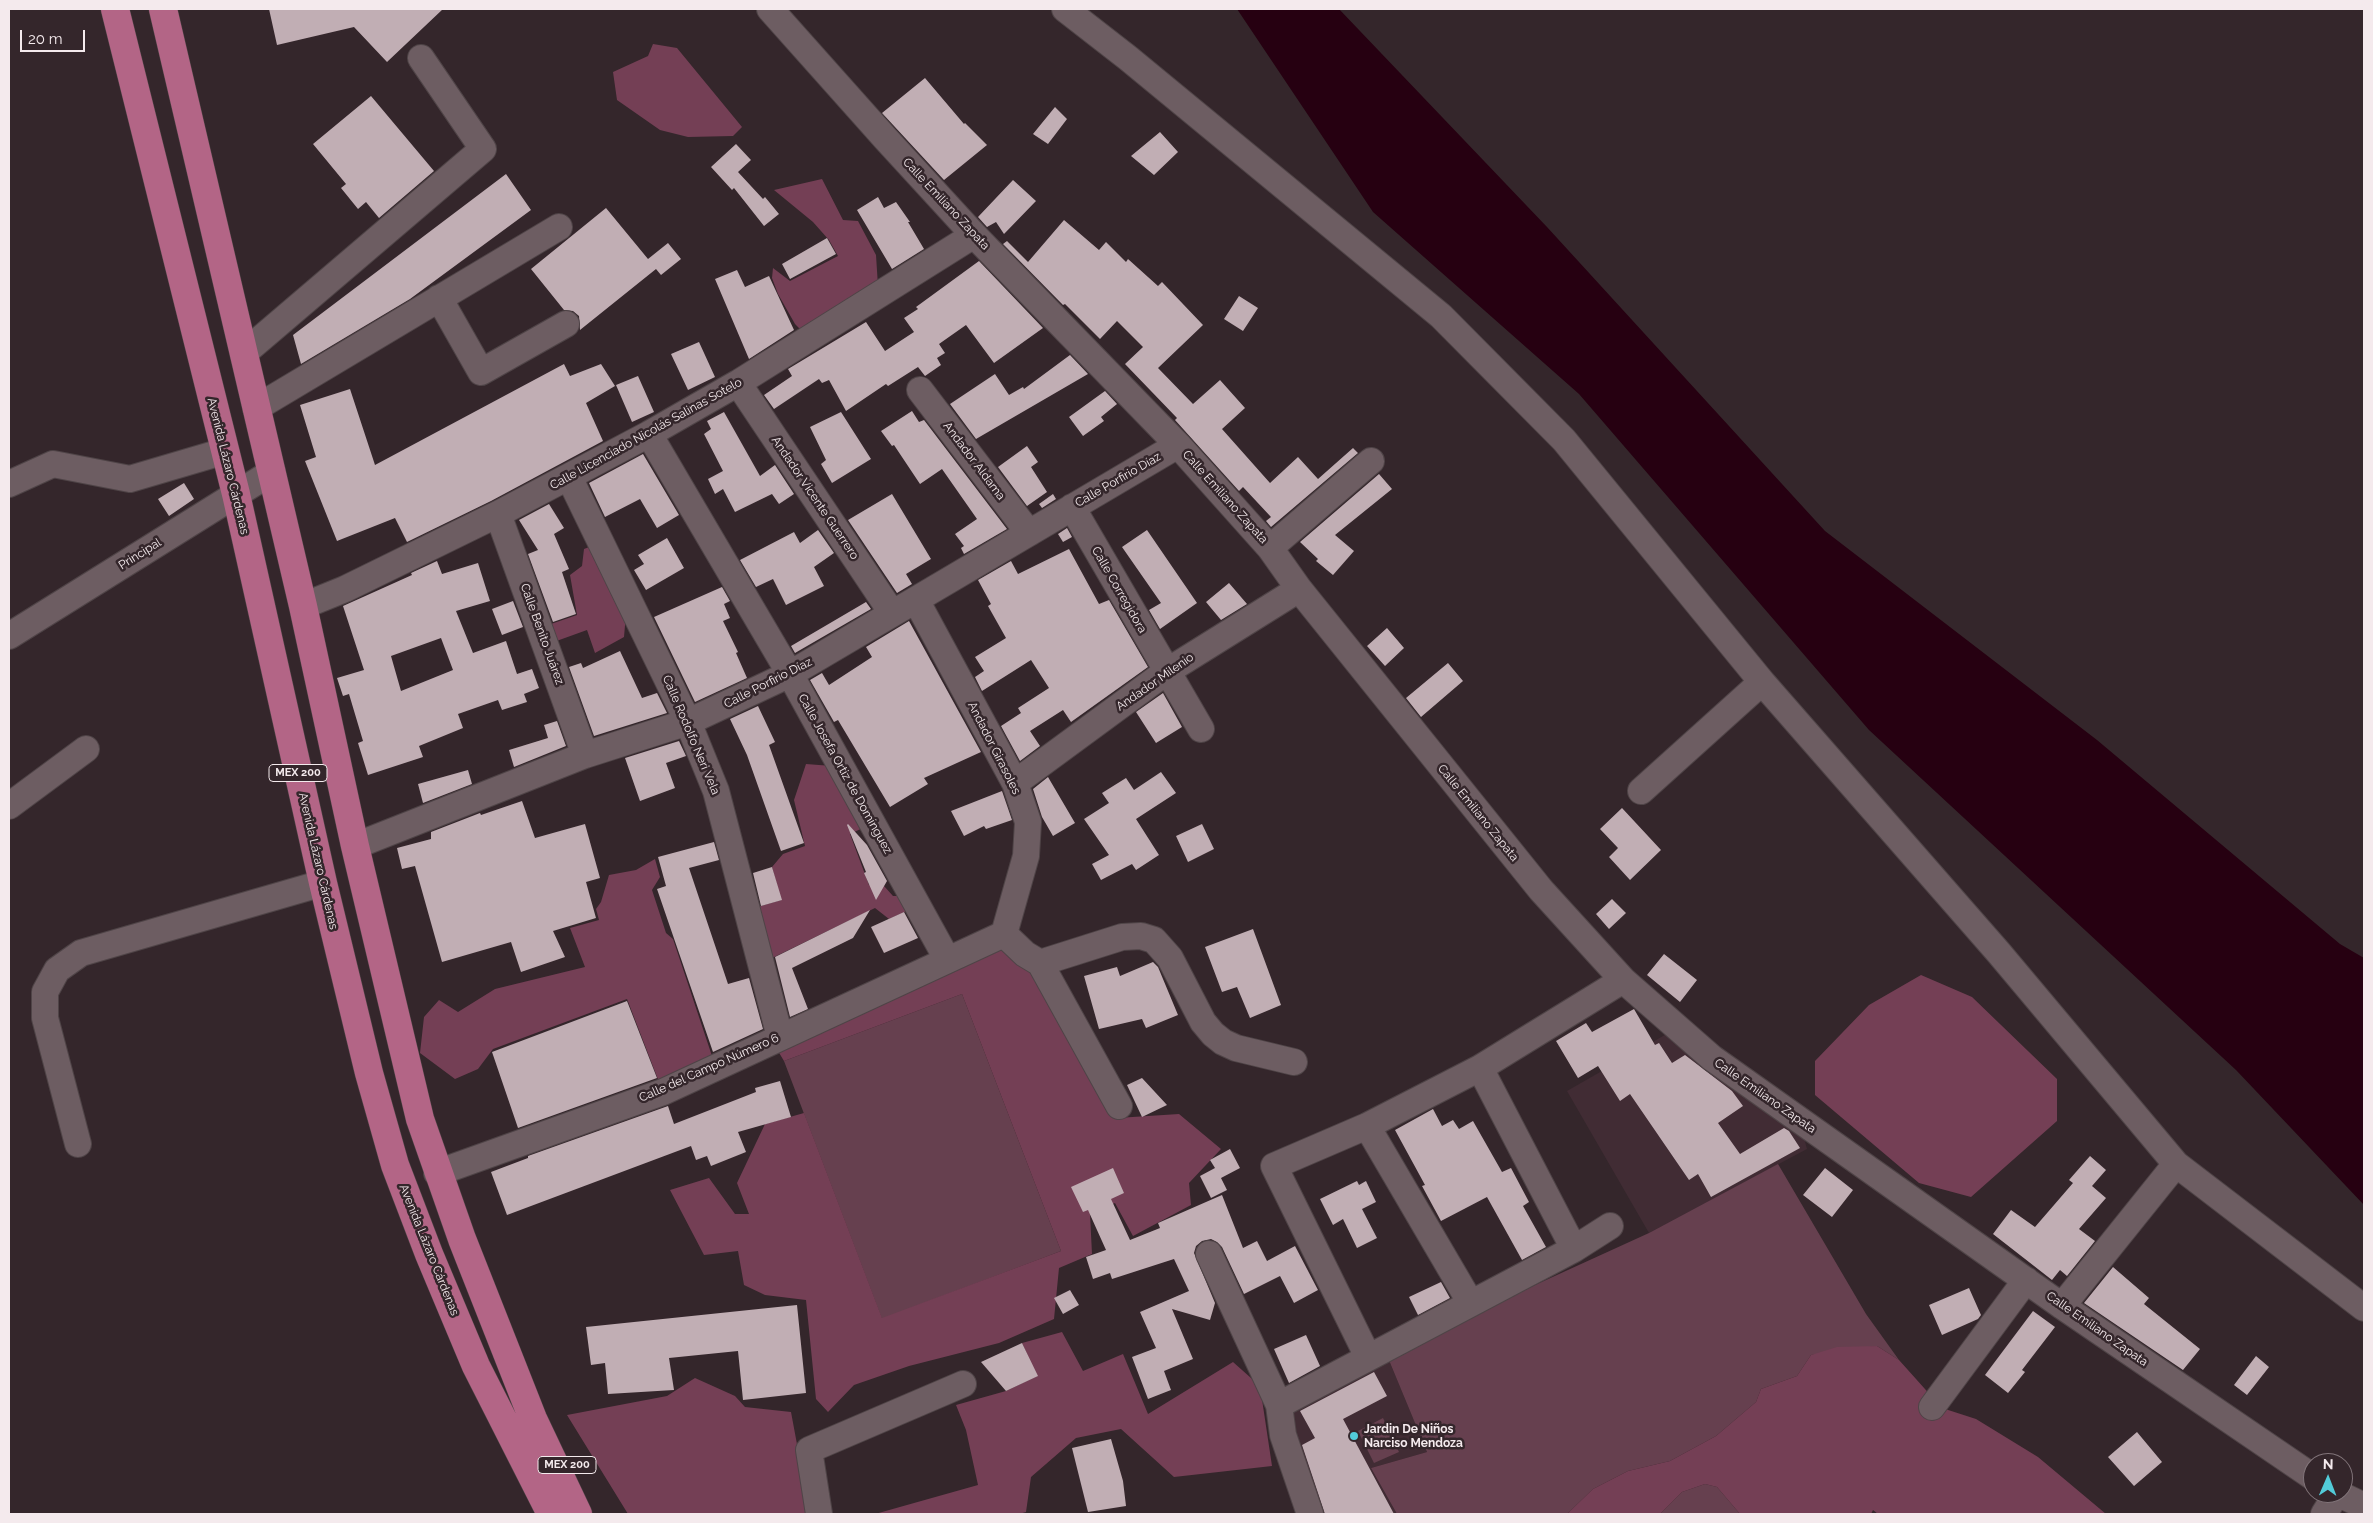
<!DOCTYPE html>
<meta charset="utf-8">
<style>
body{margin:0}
#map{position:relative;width:2373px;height:1523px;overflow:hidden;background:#34262b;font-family:Raleway,sans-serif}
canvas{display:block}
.frame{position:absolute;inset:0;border:10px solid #f4eaed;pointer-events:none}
.north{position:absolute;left:2303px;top:1453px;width:50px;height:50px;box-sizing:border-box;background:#34262b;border:1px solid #817479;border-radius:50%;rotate:1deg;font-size:14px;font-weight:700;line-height:20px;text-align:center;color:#f4eaed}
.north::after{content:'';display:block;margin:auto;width:18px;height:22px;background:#52cbd8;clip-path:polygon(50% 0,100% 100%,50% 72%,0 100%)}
.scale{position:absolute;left:20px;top:30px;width:65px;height:22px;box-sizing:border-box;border:2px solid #f4eaed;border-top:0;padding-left:6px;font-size:15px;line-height:18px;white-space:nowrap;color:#f4eaed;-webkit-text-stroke:4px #34262b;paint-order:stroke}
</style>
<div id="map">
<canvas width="2373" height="1523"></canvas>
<div class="frame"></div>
<div class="north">N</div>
<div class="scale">20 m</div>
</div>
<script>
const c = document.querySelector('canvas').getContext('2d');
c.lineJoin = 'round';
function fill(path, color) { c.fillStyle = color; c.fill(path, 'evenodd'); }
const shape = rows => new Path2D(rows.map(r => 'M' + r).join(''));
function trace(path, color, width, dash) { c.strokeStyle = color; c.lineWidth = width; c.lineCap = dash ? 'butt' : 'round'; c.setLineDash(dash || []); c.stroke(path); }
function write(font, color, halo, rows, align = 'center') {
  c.font = font + ' Raleway,sans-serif'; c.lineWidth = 5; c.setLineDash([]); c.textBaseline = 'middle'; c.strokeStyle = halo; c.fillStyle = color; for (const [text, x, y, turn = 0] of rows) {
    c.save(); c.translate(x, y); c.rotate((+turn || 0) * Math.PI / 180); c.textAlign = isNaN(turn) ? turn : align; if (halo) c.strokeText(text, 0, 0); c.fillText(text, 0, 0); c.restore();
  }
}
fill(shape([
 [1670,1032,1801,1127,1807,1149,1649,1233,1567,1091],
 [1386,1353,1427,1452,1371,1468,1397,1514,1315,1514,1285,1406]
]), '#412c34');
fill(shape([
 [962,994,1061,1251,882,1319,784,1061],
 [1778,1164,1866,1314,1899,1360,1877,1346,1811,1355,1797,1376,1761,1389,1756,1402,1716,1436,1670,1461,1628,1471,1593,1489,1567,1514,1397,1514,1371,1468,1427,1452,1386,1353,1649,1233],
 [1383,1418,1399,1452,1374,1463,1358,1431],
 [1705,1484,1717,1487,1740,1514,1660,1514,1682,1492]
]), '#66404f');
fill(shape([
 [653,44,677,48,742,127,733,136,688,137,660,130,617,100,613,72,648,56],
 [822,179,843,220,858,221,876,255,878,286,806,335,795,324,778,294,772,278,773,268,790,281,838,256,829,240,813,222,774,190],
 [597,544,626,614,624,637,595,653,587,630,551,643,551,624,577,615,570,575,582,566,584,549],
 [806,764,832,766,865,827,850,834,869,885,884,886,893,896,901,896,909,910,889,919,875,908,768,960,754,908,781,900,772,867,783,854,805,846,794,800],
 [655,859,660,877,652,890,666,933,673,939,712,1056,659,1082,627,999,493,1049,478,1069,455,1079,420,1053,424,1017,439,1000,458,1012,495,989,585,967,570,928,599,920,596,909,601,902,609,875,636,870],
 [1001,944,1034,969,1117,1118,1179,1114,1221,1149,1189,1183,1191,1205,1133,1236,1115,1203,1090,1214,1092,1254,1059,1268,1054,1319,999,1343,909,1366,854,1385,828,1412,816,1399,806,1300,765,1295,744,1285,738,1251,704,1255,670,1190,709,1178,735,1214,749,1214,737,1183,765,1124,804,1113,882,1318,1061,1251,962,994,784,1061,775,1046],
 [1921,975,1972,997,2057,1079,2057,1121,1971,1197,1919,1183,1815,1095,1815,1061,1869,1005],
 [1062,1332,1083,1371,1123,1354,1148,1414,1233,1362,1260,1386,1272,1466,1174,1477,1121,1429,1076,1438,1031,1477,1026,1512,1019,1514,875,1514,978,1485,966,1430,956,1405,1006,1391,1037,1376,1022,1343],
 [1877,1346,1899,1360,1942,1408,1976,1419,2038,1457,2106,1514,1878,1514,1873,1510,1871,1514,1740,1514,1717,1487,1705,1484,1682,1492,1660,1514,1567,1514,1593,1489,1628,1471,1670,1461,1716,1436,1756,1402,1761,1389,1797,1376,1811,1355,1837,1347],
 [695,1378,735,1396,745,1407,791,1412,810,1514,628,1514,567,1415,667,1396]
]), '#743f55');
fill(shape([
 [1237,9,1339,9,1547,227,1825,531,2097,740,2340,944,2364,958,2364,1205,2236,1070,1869,730,1579,394,1373,212]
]), '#260011');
fill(shape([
 [269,9,443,9,387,62,354,27,277,45],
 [925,78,964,124,965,123,987,145,944,180,882,113],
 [371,96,434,171,379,218,366,202,358,209,341,188,346,184,313,144],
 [1055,107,1067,119,1048,144,1033,134],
 [1160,132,1178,152,1154,175,1131,156],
 [736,144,751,160,738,172,763,199,765,197,779,214,764,226,734,188,732,190,711,167],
 [506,174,531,210,410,299,301,364,293,335],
 [1013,180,1036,201,1004,234,996,222,987,227,978,217],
 [878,197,884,208,896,202,910,222,908,222,924,249,892,269,857,210],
 [606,208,648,259,668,243,681,259,661,275,656,269,580,330,579,316,573,311,564,310,531,269],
 [1064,220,1099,250,1106,242,1126,262,1128,259,1158,286,1162,282,1203,325,1158,368,1193,404,1220,380,1245,408,1222,429,1270,483,1298,457,1318,479,1353,448,1358,453,1271,527,1266,521,1271,517,1243,487,1239,491,1175,420,1177,418,1125,364,1143,347,1117,321,1100,339,1065,304,1063,305,1003,244,1007,241,1028,262],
 [827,238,836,254,790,279,782,264],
 [979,261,1043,328,994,363,966,325,939,344,945,353,937,358,941,365,925,376,918,367,888,386,886,384,846,411,829,380,822,383,819,379,774,409,764,395,792,376,788,369,866,322,885,351,914,332,904,318,918,309,916,307],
 [737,270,745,287,769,276,794,330,749,359,715,279],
 [1239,296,1258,308,1243,331,1224,319],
 [699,342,715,377,688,390,671,354],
 [1070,355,1088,374,976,439,950,404,995,374,1009,395,1023,387,1024,389],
 [564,364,570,376,601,364,615,386,586,403,603,441,491,501,407,542,395,518,337,541,305,461,316,457,300,405,350,389,375,465],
 [638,376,654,412,632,422,616,385],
 [1105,391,1117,404,1101,417,1104,421,1083,436,1069,417],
 [912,411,919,422,924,420,1007,529,964,554,961,548,964,546,955,534,977,519,942,469,920,484,894,445,892,446,881,431],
 [724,412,760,476,775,465,794,494,779,504,772,494,735,512,723,489,715,494,708,479,723,471,704,434,711,429,707,421],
 [841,412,871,459,832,483,821,464,826,460,810,427],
 [1027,446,1038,462,1031,467,1047,492,1027,506,998,467],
 [643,454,679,515,657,528,640,499,605,517,589,483],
 [1379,474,1392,489,1335,535,1354,551,1333,575,1316,561,1318,559,1300,542],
 [184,483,194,499,169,516,158,499],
 [892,494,931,559,906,574,912,584,897,593,848,520],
 [1053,494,1056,499,1042,508,1039,504],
 [549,504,564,528,554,534,569,569,562,572,576,614,553,622,528,554,538,550,519,520],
 [1067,528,1072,537,1063,542,1058,534],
 [818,530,834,553,814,567,824,586,786,605,773,579,756,587,740,560,794,532,800,543],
 [1147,530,1197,603,1160,629,1149,610,1161,603,1122,547],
 [667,538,684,568,646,590,634,570,644,564,638,555],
 [1069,549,1099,604,1109,600,1148,667,1071,722,1063,710,1030,731,1040,746,1020,761,1001,726,1021,713,1018,708,1049,688,1031,660,982,691,975,677,984,671,975,657,1006,638,988,606,991,604,978,580,1011,561,1018,574],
 [437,561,442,574,478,563,490,601,456,611,473,653,506,641,517,674,532,669,539,688,524,694,527,702,502,710,498,700,458,714,463,728,419,746,423,757,368,775,358,743,363,741,349,694,343,696,337,678,364,670,343,606,412,575,411,573],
 [441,638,453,670,401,691,391,656],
 [1229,583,1247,604,1221,620,1206,602],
 [722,587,730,601,724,604,730,618,723,621,738,652,736,653,747,678,695,702,654,617],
 [513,601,523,627,502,635,492,609],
 [866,602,871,609,795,653,791,646],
 [909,621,981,752,924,778,928,784,890,807,838,720,834,722,810,680,822,673,829,685,872,657,866,647],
 [1387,628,1404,648,1385,666,1367,646],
 [620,651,642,698,657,693,667,713,594,736,569,667,581,663,583,668],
 [1448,663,1463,681,1421,717,1406,698],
 [1163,693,1182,727,1156,743,1136,712],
 [758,706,775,742,769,745,804,843,781,851,747,755,730,719],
 [557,721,566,746,514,767,509,750,548,738,544,725],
 [679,741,686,756,666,763,675,788,640,801,625,758],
 [468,770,472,784,423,803,418,784],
 [1161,772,1176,793,1136,819,1159,855,1136,870,1132,864,1101,880,1092,864,1109,855,1084,819,1109,803,1102,793,1126,778,1134,790],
 [1048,777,1075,823,1053,836,1042,817,1033,789],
 [1002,791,1012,820,986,829,984,826,964,836,951,811],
 [522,801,535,838,585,824,600,878,586,882,596,918,553,931,565,957,521,972,511,942,442,962,415,866,402,869,397,848,431,839,431,832,480,813,481,815],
 [1622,808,1661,850,1630,880,1609,857,1618,848,1600,829],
 [848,824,867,845,887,881,876,900,864,873,866,872,847,825],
 [1202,824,1214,849,1188,862,1176,836],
 [714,842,719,860,689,868,728,984,749,978,763,1029,713,1052,657,889,666,886,658,857],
 [772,867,782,900,761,906,753,873],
 [1612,899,1626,913,1609,929,1596,914],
 [870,910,853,938,792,968,808,1009,790,1017,775,957],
 [904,912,918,938,884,953,871,927],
 [1253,929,1281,1005,1250,1018,1237,987,1222,992,1205,947],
 [1664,954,1697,980,1680,1002,1647,975],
 [1153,962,1158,967,1178,1015,1146,1028,1142,1019,1099,1029,1084,976,1117,967,1120,976],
 [627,1001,657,1078,518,1128,492,1052],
 [1634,1009,1655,1045,1659,1043,1672,1063,1685,1055,1732,1091,1743,1106,1718,1123,1740,1154,1784,1128,1789,1131,1800,1148,1711,1197,1698,1174,1689,1180,1630,1094,1620,1101,1598,1066,1578,1078,1556,1041,1586,1023,1592,1032],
 [1142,1078,1167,1105,1142,1117,1127,1085],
 [780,1081,791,1117,738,1132,746,1152,711,1166,707,1156,696,1160,691,1146,507,1215,491,1172,528,1158,528,1156,668,1106,674,1124,756,1092,755,1088],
 [1433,1109,1442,1126,1453,1120,1459,1129,1473,1121,1502,1172,1511,1168,1529,1202,1523,1206,1546,1247,1522,1260,1487,1197,1441,1221,1422,1186,1425,1185,1395,1130],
 [1230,1149,1240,1168,1221,1178,1220,1176,1227,1190,1211,1198,1200,1176,1215,1168,1210,1160],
 [2090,1156,2106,1170,2092,1186,2106,1198,2079,1229,2095,1241,2067,1276,2060,1270,2052,1280,1993,1234,2011,1210,2035,1227,2073,1183,2069,1180],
 [1113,1168,1124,1193,1111,1199,1130,1240,1160,1228,1158,1223,1222,1195,1243,1248,1257,1241,1267,1261,1295,1246,1318,1290,1294,1303,1280,1276,1244,1294,1222,1247,1217,1242,1211,1239,1202,1241,1196,1246,1194,1253,1215,1303,1210,1320,1172,1309,1193,1359,1164,1371,1171,1390,1148,1399,1132,1357,1156,1348,1140,1312,1189,1291,1174,1259,1112,1279,1110,1273,1093,1279,1086,1257,1106,1250,1088,1210,1083,1212,1071,1187],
 [1825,1168,1853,1190,1832,1217,1803,1195],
 [1357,1181,1359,1185,1366,1181,1376,1202,1362,1209,1377,1238,1357,1248,1343,1219,1333,1225,1320,1199],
 [2113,1267,2149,1298,2144,1304,2200,1349,2183,1370,2084,1303],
 [1441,1282,1450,1298,1418,1315,1409,1297],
 [1969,1288,1981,1315,1978,1319,1942,1335,1929,1305],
 [1070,1290,1079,1305,1063,1314,1054,1298],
 [797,1305,806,1393,743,1400,738,1351,669,1358,674,1390,608,1394,605,1363,591,1365,586,1327],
 [2033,1311,2055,1327,2022,1370,2025,1372,2008,1393,1985,1375],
 [1306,1335,1320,1366,1289,1383,1274,1349],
 [1022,1343,1038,1376,1006,1391,981,1362],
 [2256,1356,2269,1367,2247,1395,2234,1385],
 [1374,1372,1387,1396,1343,1419,1394,1514,1325,1514,1302,1445,1315,1438,1300,1411],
 [2137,1432,2162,1462,2134,1486,2108,1457],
 [1111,1439,1123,1481,1126,1506,1088,1512,1072,1448]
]), '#c1aeb4');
const minor = shape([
 [770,9,885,138,974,235,1178,445,1270,548,1299,589,1541,890,1623,980,1712,1058,2062,1306,2313,1477],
 [1065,9,1128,58,1441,316,1564,440,1762,682,1999,953,2176,1164,2364,1308],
 [439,298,481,372,566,324],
 [244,353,483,149,421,58],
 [738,383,892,613],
 [920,390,1029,533],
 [256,408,559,227],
 [649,434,790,674,947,959],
 [569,477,688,722,716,791,780,1037],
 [9,484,53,464,130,479,225,451],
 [1072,507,1201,729],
 [498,514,585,755],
 [1270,548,1371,461],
 [916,600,1015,783,1028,822,1026,856,1004,934],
 [303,606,345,589,498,514,649,434,738,383,974,235],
 [9,636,272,472],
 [1015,783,1166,672,1299,589],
 [1641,791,1762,682],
 [9,806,86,749],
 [355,846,585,755,688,722,790,674,1178,445],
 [1004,934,1025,954,1040,963,1122,937,1141,936,1154,940,1170,958,1203,1022,1213,1034,1223,1042,1236,1048,1294,1062],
 [1040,963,1119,1106],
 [1480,1068,1574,1249],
 [1367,1126,1470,1302],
 [78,1144,45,1018,45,992,57,970,81,953,323,883],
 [437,1173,663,1092,1004,934],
 [1209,1254,1279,1405,1283,1435,1310,1514],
 [2062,1306,2176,1164],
 [1368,1357,1274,1166,1367,1126,1480,1068,1623,980],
 [1279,1405,1574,1249,1610,1226],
 [1932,1407,2026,1280],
 [2337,1493,2364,1506],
 [819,1514,809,1450,963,1384],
 [2324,1514,2337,1493]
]);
const major = shape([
 [115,9,236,494,323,883,369,1073,395,1165,429,1254,476,1366,551,1514],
 [163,9,303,606,355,846,420,1119,462,1239,533,1419,578,1514]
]);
trace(minor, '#4f4447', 28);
trace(major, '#4f4447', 29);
trace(minor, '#6d5d62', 26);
trace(major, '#b36586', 28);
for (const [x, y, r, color] of [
 [1354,1436,5,"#52cbd8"]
]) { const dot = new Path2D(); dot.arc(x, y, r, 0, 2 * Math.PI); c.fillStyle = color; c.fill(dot); trace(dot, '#34262b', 2); }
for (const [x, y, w] of [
 [298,773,58],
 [567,1465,58]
]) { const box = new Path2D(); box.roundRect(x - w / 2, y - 8.5, w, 17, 4); c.fillStyle = '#34262b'; c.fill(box); trace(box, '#f4eaed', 1); }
write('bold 11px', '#f4eaed', null, [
 ["MEX 200",298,773],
 ["MEX 200",567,1465]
]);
write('12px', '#f4eaed', '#34262b', [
 ["Calle Emiliano Zapata",946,204,47],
 ["Calle Licenciado Nicolás Salinas Sotelo",646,434,-29],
 ["Andador Aldama",974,461,53],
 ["Avenida Lázaro Cárdenas",228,466,76],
 ["Calle Porfirio Díaz",1118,480,-30],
 ["Calle Emiliano Zapata",1225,497,48],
 ["Andador Vicente Guerrero",815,498,56],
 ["Principal",140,554,-32],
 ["Calle Corregidora",1119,590,60],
 ["Calle Benito Juárez",542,634,70],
 ["Andador Milenio",1155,682,-35],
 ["Calle Porfirio Díaz",768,683,-27],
 ["Calle Rodolfo Neri Vela",691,735,67],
 ["Andador Girasoles",994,748,63],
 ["Calle Josefa Ortiz de Domínguez",845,774,61],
 ["Calle Emiliano Zapata",1478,813,51],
 ["Avenida Lázaro Cárdenas",318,861,77],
 ["Calle del Campo Número 6",709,1068,-24],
 ["Calle Emiliano Zapata",1765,1096,35],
 ["Avenida Lázaro Cárdenas",429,1250,68],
 ["Calle Emiliano Zapata",2097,1329,35]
]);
write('bold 12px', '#f4eaed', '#34262b', [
 ["Jardin De Niños",1364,1429],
 ["Narciso Mendoza",1364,1443]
], 'left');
</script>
